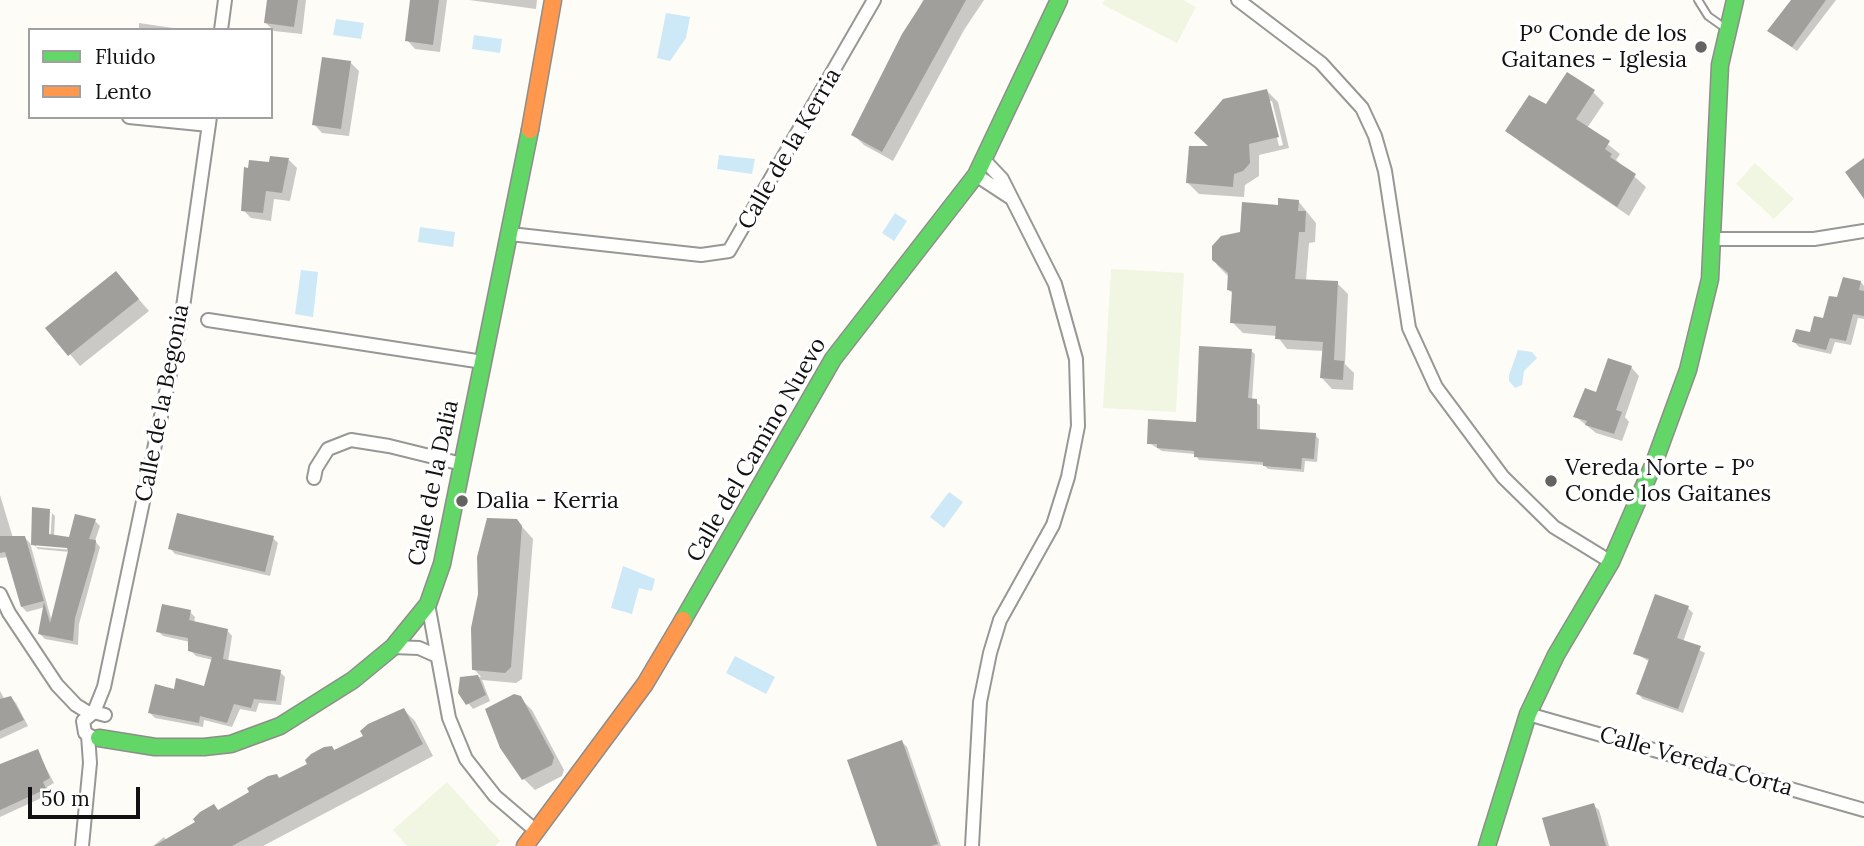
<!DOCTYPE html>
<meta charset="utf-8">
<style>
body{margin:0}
#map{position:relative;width:1864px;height:846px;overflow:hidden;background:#fdfcf7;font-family:Lora,serif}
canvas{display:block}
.legend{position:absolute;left:28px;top:28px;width:245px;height:91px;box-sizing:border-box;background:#fff;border:2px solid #a0a0a0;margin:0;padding:9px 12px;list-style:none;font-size:21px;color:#111}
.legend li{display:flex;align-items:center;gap:14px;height:35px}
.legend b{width:35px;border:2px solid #a0a0a0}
.scale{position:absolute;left:28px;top:787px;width:112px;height:32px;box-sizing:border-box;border:4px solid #111;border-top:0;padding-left:9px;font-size:21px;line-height:24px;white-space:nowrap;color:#111;-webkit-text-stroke:5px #fff;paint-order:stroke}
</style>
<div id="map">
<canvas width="1864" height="846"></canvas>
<ul class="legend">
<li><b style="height:9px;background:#63d668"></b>Fluido</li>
<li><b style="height:9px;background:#ff974d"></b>Lento</li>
</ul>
<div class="scale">50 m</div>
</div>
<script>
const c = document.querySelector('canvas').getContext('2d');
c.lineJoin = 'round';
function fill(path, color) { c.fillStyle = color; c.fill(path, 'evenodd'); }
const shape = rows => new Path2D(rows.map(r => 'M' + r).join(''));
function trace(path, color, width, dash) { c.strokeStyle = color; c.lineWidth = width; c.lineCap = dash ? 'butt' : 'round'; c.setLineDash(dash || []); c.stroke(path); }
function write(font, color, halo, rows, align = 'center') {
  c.font = font + ' Lora,serif'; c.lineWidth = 7; c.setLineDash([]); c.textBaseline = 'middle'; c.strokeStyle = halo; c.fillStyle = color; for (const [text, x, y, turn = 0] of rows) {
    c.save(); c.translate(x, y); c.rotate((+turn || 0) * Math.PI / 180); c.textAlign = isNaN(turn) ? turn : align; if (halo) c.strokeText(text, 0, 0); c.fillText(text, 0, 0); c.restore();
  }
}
fill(shape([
 [1105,0,1183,0,1196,7,1177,43,1102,4],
 [1755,163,1794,199,1774,219,1736,184],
 [1111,269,1184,273,1176,412,1103,408],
 [447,782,500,841,495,846,407,846,393,830]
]), '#f0f6e1');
fill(shape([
 [666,13,690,17,686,38,670,61,657,58],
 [336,19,364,23,361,39,333,35],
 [474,35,502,39,500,53,472,49],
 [719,155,755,159,752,174,717,169],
 [895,213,907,221,894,241,882,233],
 [420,227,455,232,453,247,418,242],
 [301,270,318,272,313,317,295,314],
 [1518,350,1532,352,1537,358,1524,371,1522,385,1515,388,1509,381,1509,375],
 [949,492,963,502,944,528,930,517],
 [623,566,655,579,652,591,639,588,632,614,611,608],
 [735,656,775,677,766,694,726,673]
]), '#cde8f7');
fill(shape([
 [268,0,306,0,302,34,274,31,265,22],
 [412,0,447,0,440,52,415,49,407,40],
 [469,0,537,0,536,9],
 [923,0,984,0,964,30,893,161,864,145,853,134],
 [1793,0,1836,0,1797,51,1769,31],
 [139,23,187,30,139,30],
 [350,62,359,71,349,136,322,133,314,124],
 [1267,91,1278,102,1289,148,1259,155,1259,176,1245,185,1244,197,1199,194,1188,183,1212,148],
 [1268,101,1272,101,1283,145,1279,146],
 [1593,92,1604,103,1587,128,1620,154,1616,160,1646,187,1629,216,1519,141,1508,130,1547,106],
 [289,160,297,168,290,201,274,199,271,221,251,218,243,210,270,164],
 [1298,201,1316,223,1315,242,1309,243,1306,281,1337,283,1348,294,1345,364,1354,373,1353,390,1332,389,1322,378,1324,351,1287,349,1277,336,1243,333,1232,322,1233,294,1229,290,1228,276,1217,265,1213,254,1279,207],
 [116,273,149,311,80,366,48,328],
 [1861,282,1864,286,1864,319,1858,318,1851,345,1835,342,1831,354,1799,347,1794,342,1811,334,1839,299],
 [1251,351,1255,354,1252,400,1260,405,1260,431,1315,435,1319,439,1317,462,1305,461,1304,472,1268,469,1264,465,1199,460,1195,454,1162,451,1149,443,1198,424],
 [1631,367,1639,376,1625,417,1629,422,1622,441,1596,433,1575,416],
 [0,495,13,538,25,538,30,543,52,622,70,552,38,549,33,544,34,509,52,513,48,513,47,543,50,543,52,513,55,516,54,537,71,539,76,516,95,521,100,526,95,541,100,547,79,624,78,645,45,639,40,634,45,607,27,612,22,607,8,557,0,558],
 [36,543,75,547,75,550,36,547],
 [517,521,533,539,522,679,516,683,482,680,490,701,473,709,468,703,462,679,481,677,474,669],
 [273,538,278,543,270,576,175,554,170,548],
 [1688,608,1693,613,1683,642,1705,653,1683,713,1643,699,1638,694,1650,662,1635,653],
 [190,612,195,617,194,623,227,630,232,636,228,662,280,672,285,677,281,705,259,703,256,712,240,709,232,727,204,720,203,727,155,718,150,713,176,691,205,688,213,660,196,656,190,650,190,642,163,636,158,631],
 [0,691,8,706,11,698,16,703,28,726,0,739],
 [520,698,532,710,564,770,562,776,535,790,524,779],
 [404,710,415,721,433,756,263,846,153,846,164,837,167,841,198,823,214,806,219,811,309,765,332,747,335,751,365,737],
 [902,742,907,747,941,846,878,846],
 [37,751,54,783,47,787,50,794,0,817,0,766],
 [1593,805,1599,810,1609,846,1551,846]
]), '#0003');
fill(shape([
 [267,0,298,0,294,27,264,23],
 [410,0,439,0,433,45,405,41],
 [924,0,966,0,882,152,851,135,902,34],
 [1791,0,1826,0,1792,47,1767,31],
 [322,57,351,61,341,129,312,125],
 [1567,72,1595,90,1576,119,1610,141,1605,149,1612,154,1610,157,1636,174,1617,207,1505,131,1529,95,1546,104],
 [1267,89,1279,137,1249,144,1250,163,1243,171,1234,174,1233,187,1186,183,1189,146,1208,146,1194,133,1223,99],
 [270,156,289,158,282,193,266,191,263,213,241,211,244,167,248,168,249,160,269,162],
 [1864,158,1864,199,1845,172],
 [1278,198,1299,200,1298,211,1306,211,1305,232,1299,232,1295,279,1338,281,1334,360,1344,361,1343,380,1320,378,1323,342,1275,339,1276,326,1230,323,1232,291,1227,290,1228,273,1212,260,1212,246,1221,236,1240,232,1242,202,1278,205],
 [116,271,139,299,68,356,45,328],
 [1843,277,1861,281,1859,290,1864,291,1864,316,1853,314,1846,341,1830,338,1826,350,1792,342,1796,329,1810,332,1814,316,1823,318,1829,296,1837,297],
 [1199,346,1252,349,1248,398,1257,399,1257,429,1316,433,1314,459,1302,458,1301,469,1263,466,1263,462,1194,457,1194,451,1157,448,1157,444,1147,444,1148,419,1196,422],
 [1608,358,1632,366,1616,410,1622,412,1614,434,1585,425,1587,421,1573,417,1585,388,1596,392],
 [32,507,50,509,49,534,69,537,75,514,96,519,89,539,96,540,95,550,75,618,73,641,38,634,44,602,50,623,68,551,67,548,31,545],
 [177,513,274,536,265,572,168,549],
 [487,518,517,519,522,526,511,667,505,673,472,670,471,628,478,594,477,557],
 [0,536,25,536,44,601,21,607,5,552,0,553],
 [1655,594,1689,606,1677,638,1701,646,1678,709,1636,694,1649,659,1633,654],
 [162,604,191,610,189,620,228,629,223,659,281,670,276,701,254,699,251,708,234,704,227,723,200,716,199,723,148,713,155,684,174,689,176,678,204,686,212,657,188,651,188,638,156,632],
 [478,675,486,695,466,705,458,693,460,677],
 [514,694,521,696,554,757,552,765,522,780,500,748,485,709],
 [11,696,24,720,0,731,0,699],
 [404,708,423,744,232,846,154,846,195,822,193,819,200,812,214,804,218,810,249,792,247,788,268,776,277,774,279,778,307,764,305,760,311,754,324,747,332,746,334,750,363,736,360,731,368,724],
 [902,740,938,844,931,846,877,846,847,760],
 [38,749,50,778,43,782,46,789,0,810,0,764],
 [1594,803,1606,846,1550,846,1542,818]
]), '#a19f9c');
const lane = shape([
 [1698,0,1708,16,1725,28]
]);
const street = shape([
 [1238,0,1321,63,1362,108,1375,136,1385,171,1409,328,1436,387,1503,477,1554,527,1611,562],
 [221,30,225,0],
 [129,117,209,125],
 [976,175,1011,198],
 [510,234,701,255,729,251,874,0],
 [1714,239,1814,239,1864,231],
 [208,320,483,362],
 [314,478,316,468,328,449,351,440,389,446,462,464],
 [0,594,9,613,57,685,76,705,89,713],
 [428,604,449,718,466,759,495,796,536,831],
 [393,647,419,648,437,656],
 [94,712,104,687,181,321,210,117],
 [1528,714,1864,810],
 [94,738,85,733,83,721,94,712,105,715],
 [82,846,90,763,88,735],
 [972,846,980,702,990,653,1000,620,1053,525,1068,477,1078,426,1076,359,1055,284,1002,179,984,160]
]);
const fast = shape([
 [683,620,833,359,976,175,1059,0],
 [99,738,155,747,204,747,231,744,280,726,353,680,393,647,428,604,442,564,530,130],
 [1487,846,1528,714,1556,655,1611,562,1654,463,1688,370,1710,279,1720,65,1735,0]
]);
const slow = shape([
 [530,130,553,0],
 [525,846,645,684,683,620]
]);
trace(lane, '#979795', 10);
trace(street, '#979795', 16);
trace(fast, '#8e8d8b', 19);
trace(slow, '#8e8d8b', 19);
trace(lane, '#fffffe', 6);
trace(street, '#fffffe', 12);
trace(fast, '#63d668', 16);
trace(slow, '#ff974d', 16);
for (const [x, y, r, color] of [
 [1701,47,7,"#646362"],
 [1551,481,7,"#646362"],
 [462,501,7,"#646362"]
]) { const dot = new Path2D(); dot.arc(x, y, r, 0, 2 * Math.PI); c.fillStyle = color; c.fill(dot); trace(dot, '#fff', 2.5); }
write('23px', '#111', '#fff', [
 ["Pº Conde de los",1687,34,"right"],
 ["Gaitanes - Iglesia",1687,60,"right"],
 ["Vereda Norte - Pº",1565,468],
 ["Conde los Gaitanes",1565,494],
 ["Dalia - Kerria",476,501]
], 'left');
write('23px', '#111', '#fff', [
 ["Calle de la Kerria",790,149,-60],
 ["Calle de la Begonia",163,403,-79],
 ["Calle del Camino Nuevo",757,450,-60],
 ["Calle de la Dalia",434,483,-78],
 ["Calle Vereda Corta",1696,762,16]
]);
</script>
